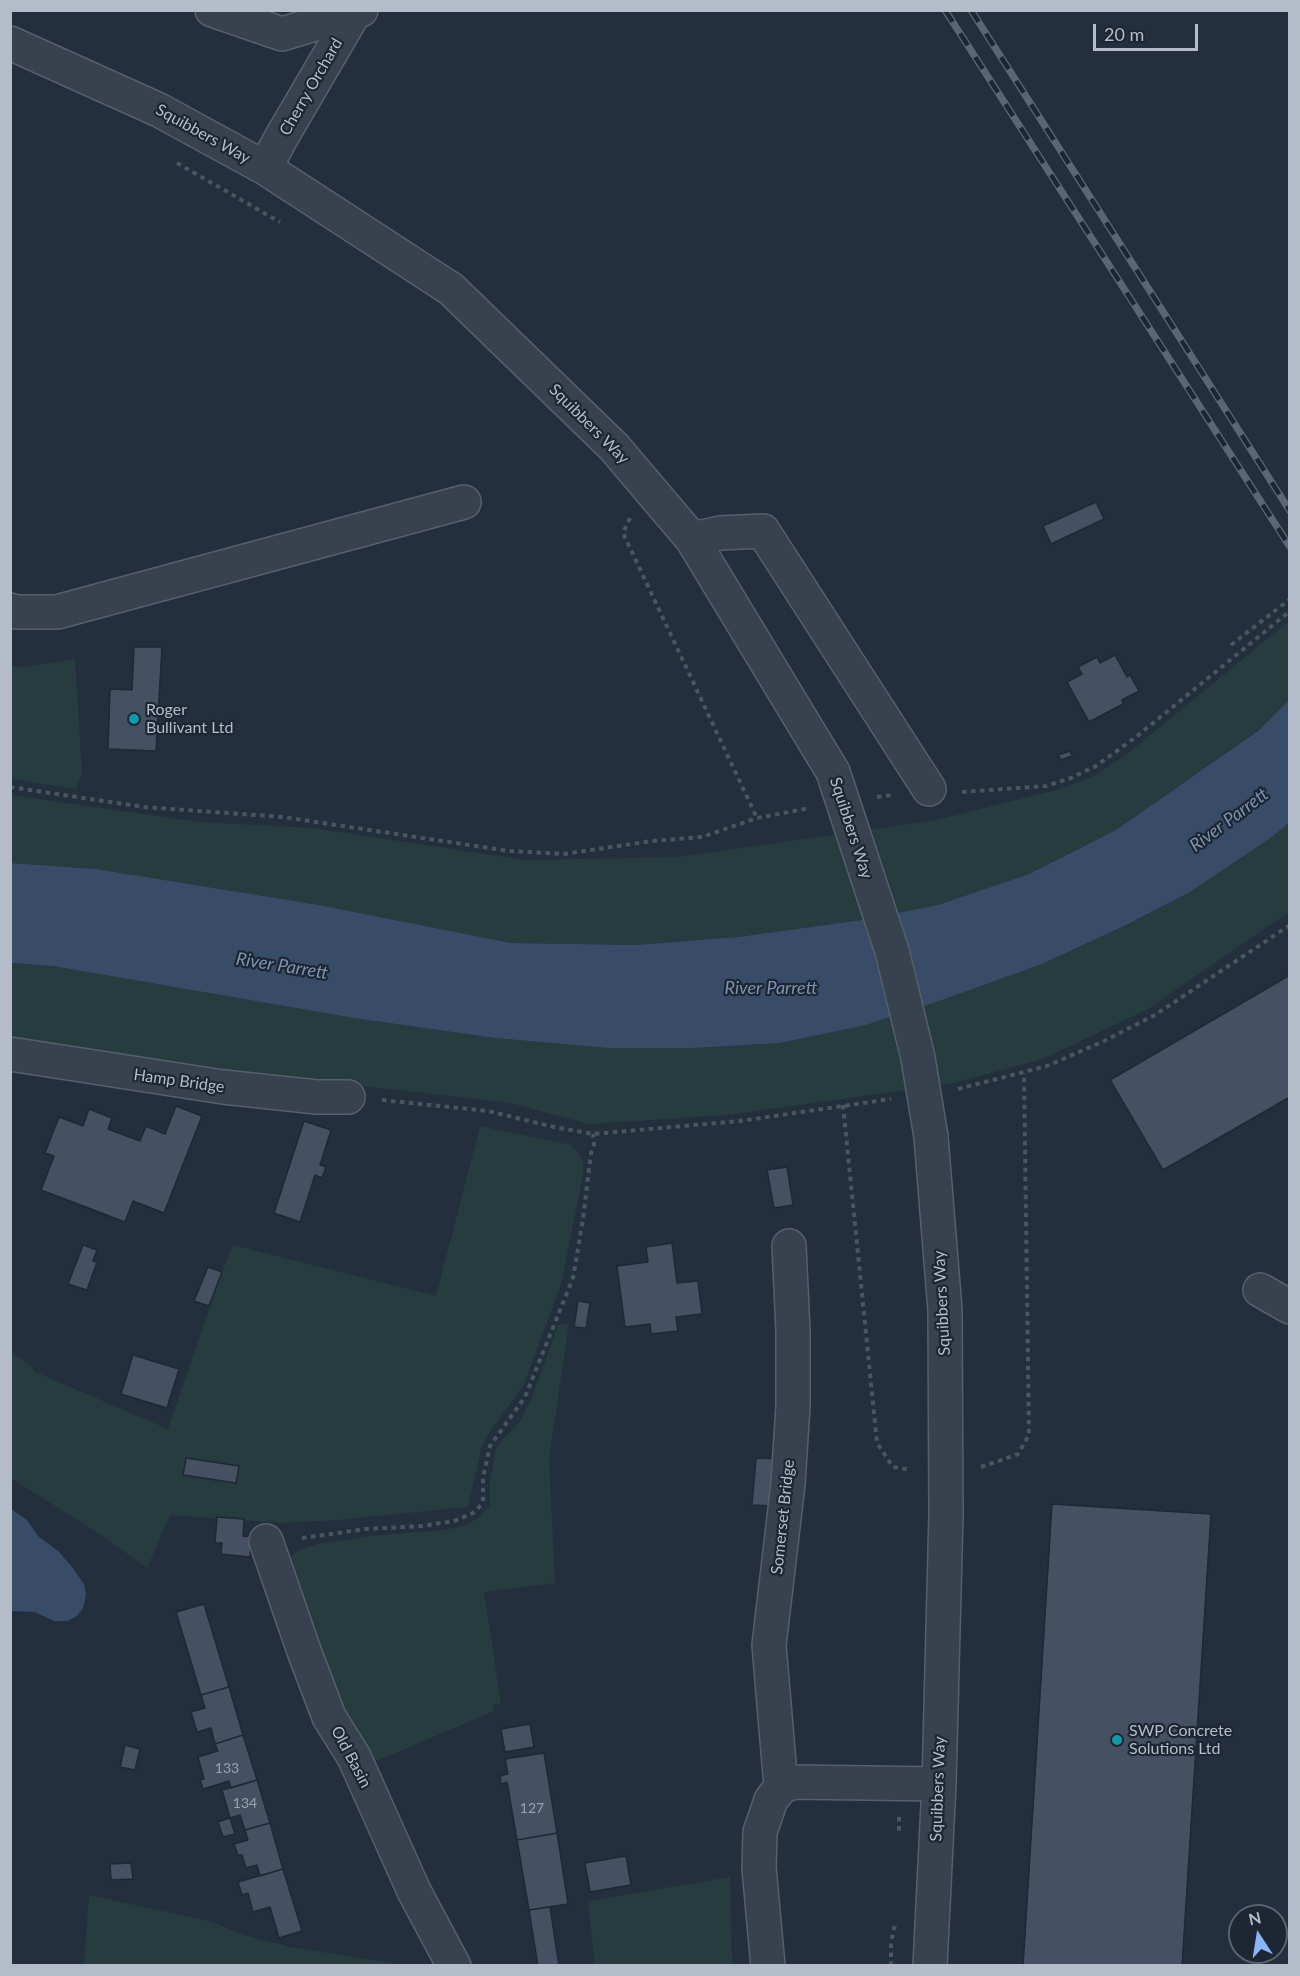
<!DOCTYPE html>
<style>
body{margin:0}
#map{position:relative;width:1300px;height:1976px;overflow:hidden;background:#242f3e;font-family:Lato,sans-serif}
canvas{display:block}
.frame{position:absolute;inset:0;border:12px solid #b4bcc9;pointer-events:none}
.north{position:absolute;left:1228px;top:1904px;width:60px;height:60px;box-sizing:border-box;background:#1d2633;border:2px solid #59626f;border-radius:50%;rotate:348deg;font-size:16px;font-weight:700;line-height:24px;text-align:center;color:#b4bcc9}
.north::after{content:'';display:block;margin:auto;width:21px;height:27px;background:#8ab4f8;clip-path:polygon(50% 0,100% 100%,50% 72%,0 100%)}
.scale{position:absolute;left:1093px;top:24px;width:105px;height:27px;box-sizing:border-box;border:3px solid #b4bcc9;border-top:0;padding-left:8px;font-size:18px;line-height:21px;white-space:nowrap;color:#b4bcc9;-webkit-text-stroke:4px #1d2633;paint-order:stroke}
</style>
<div id="map">
<canvas width="1300" height="1976"></canvas>
<div class="frame"></div>
<div class="north">N</div>
<div class="scale">20 m</div>
</div>
<script>
const c = document.querySelector('canvas').getContext('2d');
c.lineJoin = 'round';
function fill(path, color) { c.fillStyle = color; c.fill(path, 'evenodd'); }
const shape = rows => new Path2D(rows.map(r => 'M' + r).join(''));
function trace(path, color, width, dash) { c.strokeStyle = color; c.lineWidth = width; c.lineCap = dash ? 'butt' : 'round'; c.setLineDash(dash || []); c.stroke(path); }
function write(font, color, halo, rows, align = 'center') {
  c.font = font + ' Lato,sans-serif'; c.lineWidth = 4.5; c.setLineDash([]); c.textBaseline = 'middle'; c.strokeStyle = halo; c.fillStyle = color; for (const [text, x, y, turn = 0] of rows) {
    c.save(); c.translate(x, y); c.rotate((+turn || 0) * Math.PI / 180); c.textAlign = isNaN(turn) ? turn : align; if (halo) c.strokeText(text, 0, 0); c.fillText(text, 0, 0); c.restore();
  }
}
fill(shape([
 [1289,621,1289,700,1259,729,1116,830,1029,874,938,905,862,920,738,937,636,945,511,943,319,905,96,869,11,863,10,795,199,822,313,828,525,860,678,857,937,820,1060,789,1093,776,1126,755],
 [75,659,82,773,76,789,11,779,11,666,24,667],
 [1289,823,1289,912,1148,1009,1043,1059,949,1084,727,1115,589,1124,510,1103,389,1089,223,1074,11,1039,11,963,53,966,354,1018,495,1038,609,1048,692,1048,780,1043,866,1025,942,1000,1042,964,1126,925,1190,892,1272,837],
 [480,1126,571,1145,576,1150,583,1162,583,1174,562,1281,548,1320,524,1384,487,1436,481,1450,468,1507,338,1520,280,1523,170,1515,147,1568,104,1537,11,1478,10,1352,34,1367,33,1371,168,1429,222,1272,233,1245,436,1296],
 [186,1458,239,1466,236,1482,184,1475],
 [569,1323,549,1458,555,1583,484,1592,501,1704,493,1705,494,1711,379,1760,372,1760,339,1706,288,1560,299,1550,318,1544,370,1536,444,1530,464,1526,480,1517,490,1505,490,1480,496,1449,502,1440,520,1421,532,1398,558,1325],
 [730,1877,732,1965,595,1965,588,1901],
 [89,1895,213,1922,243,1935,290,1947,405,1965,84,1965]
]), '#263c3f');
fill(shape([
 [1289,700,1289,823,1272,837,1190,892,1126,925,1042,964,942,1000,866,1025,780,1043,692,1048,609,1048,495,1038,354,1018,53,966,11,963,10,863,96,869,319,905,511,943,636,945,738,937,862,920,938,905,1029,874,1116,830,1259,730],
 [11,1509,27,1520,38,1536,58,1551,72,1567,84,1584,86,1595,83,1608,77,1616,67,1621,54,1621,35,1612,11,1611]
]), '#394c67');
const building = shape([
 [1096,502,1104,519,1051,544,1043,526,1096,502],
 [134,647,162,647,156,751,108,749,110,689,132,690,134,647],
 [1115,655,1127,677,1130,675,1139,691,1122,700,1123,704,1089,722,1067,682,1082,674,1078,667,1097,657,1100,663,1115,655],
 [1070,751,1072,756,1061,760,1058,755,1070,751],
 [1290,975,1290,1097,1163,1170,1110,1080,1290,975],
 [176,1106,202,1116,164,1213,133,1201,125,1222,41,1190,54,1156,45,1153,59,1117,83,1126,89,1109,112,1118,108,1129,140,1141,146,1126,165,1134,176,1106],
 [304,1121,331,1130,320,1165,326,1167,322,1178,315,1175,300,1222,274,1213,304,1121],
 [787,1167,793,1205,774,1208,767,1170,787,1167],
 [672,1243,677,1283,698,1281,702,1314,676,1317,678,1331,651,1334,650,1324,625,1327,617,1266,648,1262,646,1247,672,1243],
 [83,1245,97,1250,93,1261,97,1262,87,1290,68,1284,83,1245],
 [208,1267,222,1272,209,1306,194,1301,208,1267],
 [578,1301,590,1303,586,1328,574,1327,578,1301],
 [133,1355,179,1369,167,1408,121,1394,133,1355],
 [186,1458,239,1466,236,1483,183,1475,186,1458],
 [756,1458,779,1459,776,1506,752,1505,756,1458],
 [1052,1504,1211,1514,1182,1966,1023,1966,1052,1504],
 [217,1517,244,1519,243,1536,252,1537,250,1557,221,1554,222,1543,215,1543,217,1517],
 [204,1604,229,1687,201,1695,176,1612,204,1604],
 [229,1687,243,1735,215,1744,211,1728,197,1732,191,1712,205,1708,201,1695,229,1687],
 [530,1724,534,1747,505,1752,501,1729,530,1724],
 [243,1735,257,1780,231,1788,229,1781,203,1789,200,1780,204,1779,198,1757,218,1751,215,1744,243,1735],
 [125,1745,140,1749,135,1770,120,1767,125,1745],
 [544,1753,557,1833,517,1840,507,1782,501,1784,500,1776,508,1774,505,1759,544,1753],
 [257,1780,270,1823,245,1830,240,1815,230,1818,222,1790,257,1780],
 [230,1818,235,1834,223,1837,218,1822,230,1818],
 [270,1823,283,1869,260,1876,257,1865,246,1868,242,1855,238,1855,234,1844,248,1840,245,1830,270,1823],
 [557,1833,568,1904,529,1910,517,1840,557,1833],
 [626,1856,631,1885,590,1892,585,1863,626,1856],
 [131,1863,133,1879,111,1880,110,1864,131,1863],
 [283,1869,302,1931,279,1938,270,1907,253,1912,248,1893,242,1895,238,1882,283,1869],
 [550,1907,559,1966,538,1966,529,1910,550,1907]
]);
fill(building, '#455162');
trace(building, '#1f2835', 1.5);
const minor = shape([
 [212,10,282,34,361,10],
 [10,43,159,110,265,168,451,289,614,447,692,539,833,772],
 [265,168,281,138,354,13],
 [692,539,720,533,763,531,929,789],
 [10,610,16,612,57,612,464,502],
 [10,1054,223,1087,317,1097,348,1097],
 [1260,1290,1290,1307],
 [266,1541,304,1651,329,1717,354,1757,414,1891,454,1966],
 [781,1787,769,1645,788,1484,793,1406,793,1331,789,1246],
 [768,1966,759,1868,760,1832,771,1800,781,1787,794,1782,939,1784],
 [930,1966,939,1784,946,1514,945,1310,931,1137]
]);
trace(minor, '#565f6c', 36);
trace(shape([
 [177,163,280,222],
 [630,518,623,533,757,818],
 [1231,645,1290,599],
 [10,787,144,807,283,817,509,851,564,854,652,841,702,837,757,818,810,808],
 [962,792,1046,786,1071,778,1096,766,1136,737,1290,611],
 [877,797,893,795],
 [958,1089,1047,1066,1104,1041,1155,1015,1290,925],
 [382,1100,488,1111,554,1127,593,1134,740,1121,891,1099],
 [843,1105,877,1443,893,1467,911,1470],
 [981,1467,1018,1454,1029,1435,1024,1073],
 [302,1538,366,1529,422,1526,454,1521,473,1513,481,1505,483,1499,483,1478,490,1446,525,1397,573,1278,583,1219,591,1153,594,1145,593,1134],
 [899,1817,899,1833],
 [891,1966,891,1942,895,1925]
]), '#44595c', 4, [4.5, 4.5]);
trace(minor, '#38414e', 33);
const rail = shape([
 [945,10,1290,547],
 [971,10,1290,511]
]);
trace(rail, '#5a6575', 7);
trace(rail, '#1d2633', 4.5, [14]);
const minorBridge = shape([
 [833,772,892,951,918,1058,931,1137]
]);
trace(minorBridge, '#565f6c', 36, []);
trace(minorBridge, '#38414e', 33);
for (const [x, y, r, color] of [
 [134,719,6,"#0f9aa8"],
 [1117,1740,6,"#0f9aa8"]
]) { const dot = new Path2D(); dot.arc(x, y, r, 0, 2 * Math.PI); c.fillStyle = color; c.fill(dot); trace(dot, '#1d2633', 2); }
write('14px', '#98a1af', null, [
 ["133",227,1768],
 ["134",245,1803],
 ["127",532,1808]
]);
write('16px', '#b4bcc9', '#1d2633', [
 ["Cherry Orchard",311,87,-60],
 ["Squibbers Way",203,134,29],
 ["Squibbers Way",589,424,45],
 ["Squibbers Way",851,828,72],
 ["Hamp Bridge",179,1081,8],
 ["Squibbers Way",942,1303,-93],
 ["Somerset Bridge",783,1517,-84],
 ["Old Basin",351,1757,62],
 ["Squibbers Way",938,1789,-88]
]);
write('16px', '#b4bcc9', '#1d2633', [
 ["Roger",146,710],
 ["Bullivant Ltd",146,728],
 ["SWP Concrete",1129,1731],
 ["Solutions Ltd",1129,1749]
], 'left');
write('italic 18px', '#7c92b1', '#1d2633', [
 ["River Parrett",1229,820,-37],
 ["River Parrett",282,966,9],
 ["River Parrett",771,988]
]);
</script>
